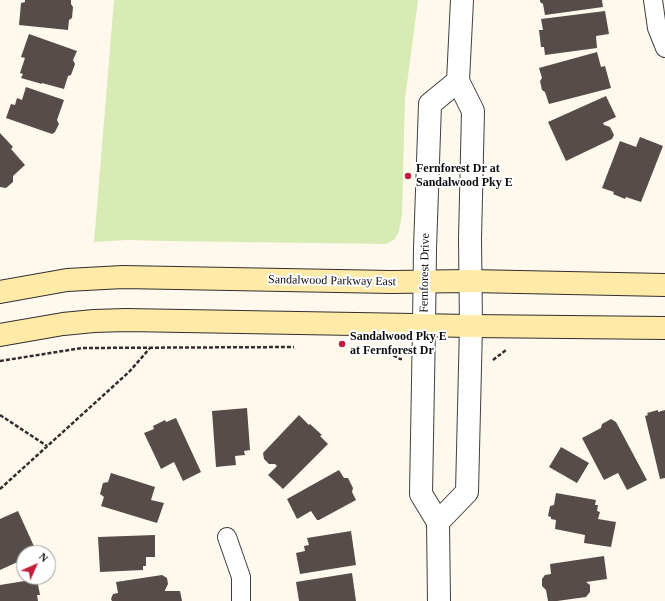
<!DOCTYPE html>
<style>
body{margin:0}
#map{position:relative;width:665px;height:601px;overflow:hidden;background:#fff9ed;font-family:Georgia,serif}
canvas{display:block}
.north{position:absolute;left:16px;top:545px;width:40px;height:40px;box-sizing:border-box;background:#fff;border:1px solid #9e9e9e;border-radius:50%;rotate:45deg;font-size:11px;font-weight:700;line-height:16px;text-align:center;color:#0d0d0d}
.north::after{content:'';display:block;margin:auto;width:14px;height:18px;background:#c41e3c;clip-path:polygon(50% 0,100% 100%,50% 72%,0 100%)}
</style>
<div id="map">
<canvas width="665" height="601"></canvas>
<div class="north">N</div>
</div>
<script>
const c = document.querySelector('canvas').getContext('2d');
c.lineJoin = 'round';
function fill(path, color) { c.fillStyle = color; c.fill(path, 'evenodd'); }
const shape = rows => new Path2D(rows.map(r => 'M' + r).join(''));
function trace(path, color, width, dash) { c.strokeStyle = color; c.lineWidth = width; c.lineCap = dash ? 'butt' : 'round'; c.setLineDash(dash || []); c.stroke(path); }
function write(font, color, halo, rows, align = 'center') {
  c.font = font + ' Georgia,serif'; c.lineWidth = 4; c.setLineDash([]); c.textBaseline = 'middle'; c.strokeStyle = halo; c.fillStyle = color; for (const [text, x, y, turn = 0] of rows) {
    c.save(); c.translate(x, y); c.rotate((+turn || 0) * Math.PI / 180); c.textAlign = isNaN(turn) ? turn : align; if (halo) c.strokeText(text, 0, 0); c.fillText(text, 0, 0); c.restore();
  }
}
fill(shape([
 [114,0,418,0,405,99,402,215,399,231,395,239,388,243,385,244,166,241,127,240,94,242]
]), '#d8ebb5');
fill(shape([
 [25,0,71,0,71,4,73,7,72,18,69,20,68,30,19,25,21,3,25,2],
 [540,0,602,0,603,7,545,15,543,4,540,2],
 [605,11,609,34,596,36,597,48,545,55,544,47,541,47,539,30,543,30,541,19],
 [29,34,77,51,73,60,75,64,71,75,68,76,64,89,42,83,42,84,21,78,23,74,20,73,25,58,21,57],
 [597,52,601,67,605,66,611,88,549,104,545,92,542,90,540,81,542,78,539,68],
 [26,87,64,100,57,120,59,124,55,132,52,134,6,118,11,104,15,105,17,98,22,100],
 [606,96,616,117,603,123,604,125,610,127,614,135,612,139,566,161,548,122],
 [0,133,13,147,11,149,25,165,13,176,13,182,6,188,0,187],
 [640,137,663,146,641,202,626,197,625,199,613,194,614,192,602,188,620,141,636,147],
 [247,408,250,450,244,451,245,455,235,456,236,465,216,467,212,411],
 [658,410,658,412,665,410,665,478,660,479,645,416,648,415,647,413],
 [299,415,309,425,310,424,322,435,320,436,328,444,283,489,268,475,277,466,275,464,269,464,264,459,263,453],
 [176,418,201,472,183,481,174,462,161,469,144,433,154,429,153,426,165,420,166,422],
 [611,419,616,422,647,480,627,490,618,473,604,480,582,438,601,428,602,424],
 [561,447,589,463,577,483,549,467],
 [339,470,344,478,348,478,353,488,352,492,356,500,319,520,317,520,311,511,297,519,287,499],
 [111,473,155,487,151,500,164,503,157,523,101,506,104,497,100,494,103,483,108,482],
 [556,493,596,500,595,505,598,505,597,511,600,512,598,519,616,522,611,547,584,543,585,535,555,529,556,520,551,519,551,517,548,516,550,506,554,505],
 [18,511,37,553,24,553,24,559,0,570,0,519],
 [351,531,356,565,300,574,296,553,305,551,304,546,309,545,307,538],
 [155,535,155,557,146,557,146,566,143,566,143,570,100,572,98,537],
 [604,556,607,579,586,582,590,585,590,592,586,597,557,601,548,601,546,590,542,586,542,579,545,575,551,574,550,564],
 [352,573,356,601,299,601,296,582],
 [162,575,167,578,168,584,165,590,165,591,180,591,182,601,112,601,111,599,113,594,118,593,116,582],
 [37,579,40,595,37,595,38,601,0,601,0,585]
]), '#564c49');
const minor = shape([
 [653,0,657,28,665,48],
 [227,537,241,577,241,601]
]);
const tertiary = shape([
 [438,522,467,492,471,326,470,239,473,111,458,81,462,0],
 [439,601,438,522,421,494,424,325,425,249,430,104,458,81]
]);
const secondary = shape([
 [0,292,67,280,123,277,391,282,471,281,665,285],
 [0,335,63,324,94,321,126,320,471,326,665,328]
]);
trace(minor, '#404040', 20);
trace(tertiary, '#404040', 24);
trace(secondary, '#2f2f2f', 24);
trace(shape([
 [377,349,382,349,400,359,402,359],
 [493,360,506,350],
 [0,361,82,348,294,347],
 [0,415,47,446],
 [0,489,129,372,150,348]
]), '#2f2f2f', 2.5, [4, 2]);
trace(minor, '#fff', 18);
trace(tertiary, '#fff', 22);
trace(secondary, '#ffeaa8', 22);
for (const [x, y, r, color] of [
 [408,176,4,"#c41e3c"],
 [342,344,4,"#c41e3c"]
]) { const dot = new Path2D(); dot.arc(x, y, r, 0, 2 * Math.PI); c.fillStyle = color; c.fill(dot); trace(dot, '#fff', 1.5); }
write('bold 12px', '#0d0d0d', '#fff', [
 ["Fernforest Dr at",416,169],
 ["Sandalwood Pky E",416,183],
 ["Sandalwood Pky E",350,337],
 ["at Fernforest Dr",350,351]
], 'left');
write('12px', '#0d0d0d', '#fff', [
 ["Fernforest Drive",425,273,-89],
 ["Sandalwood Parkway East",332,281,1]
]);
</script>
